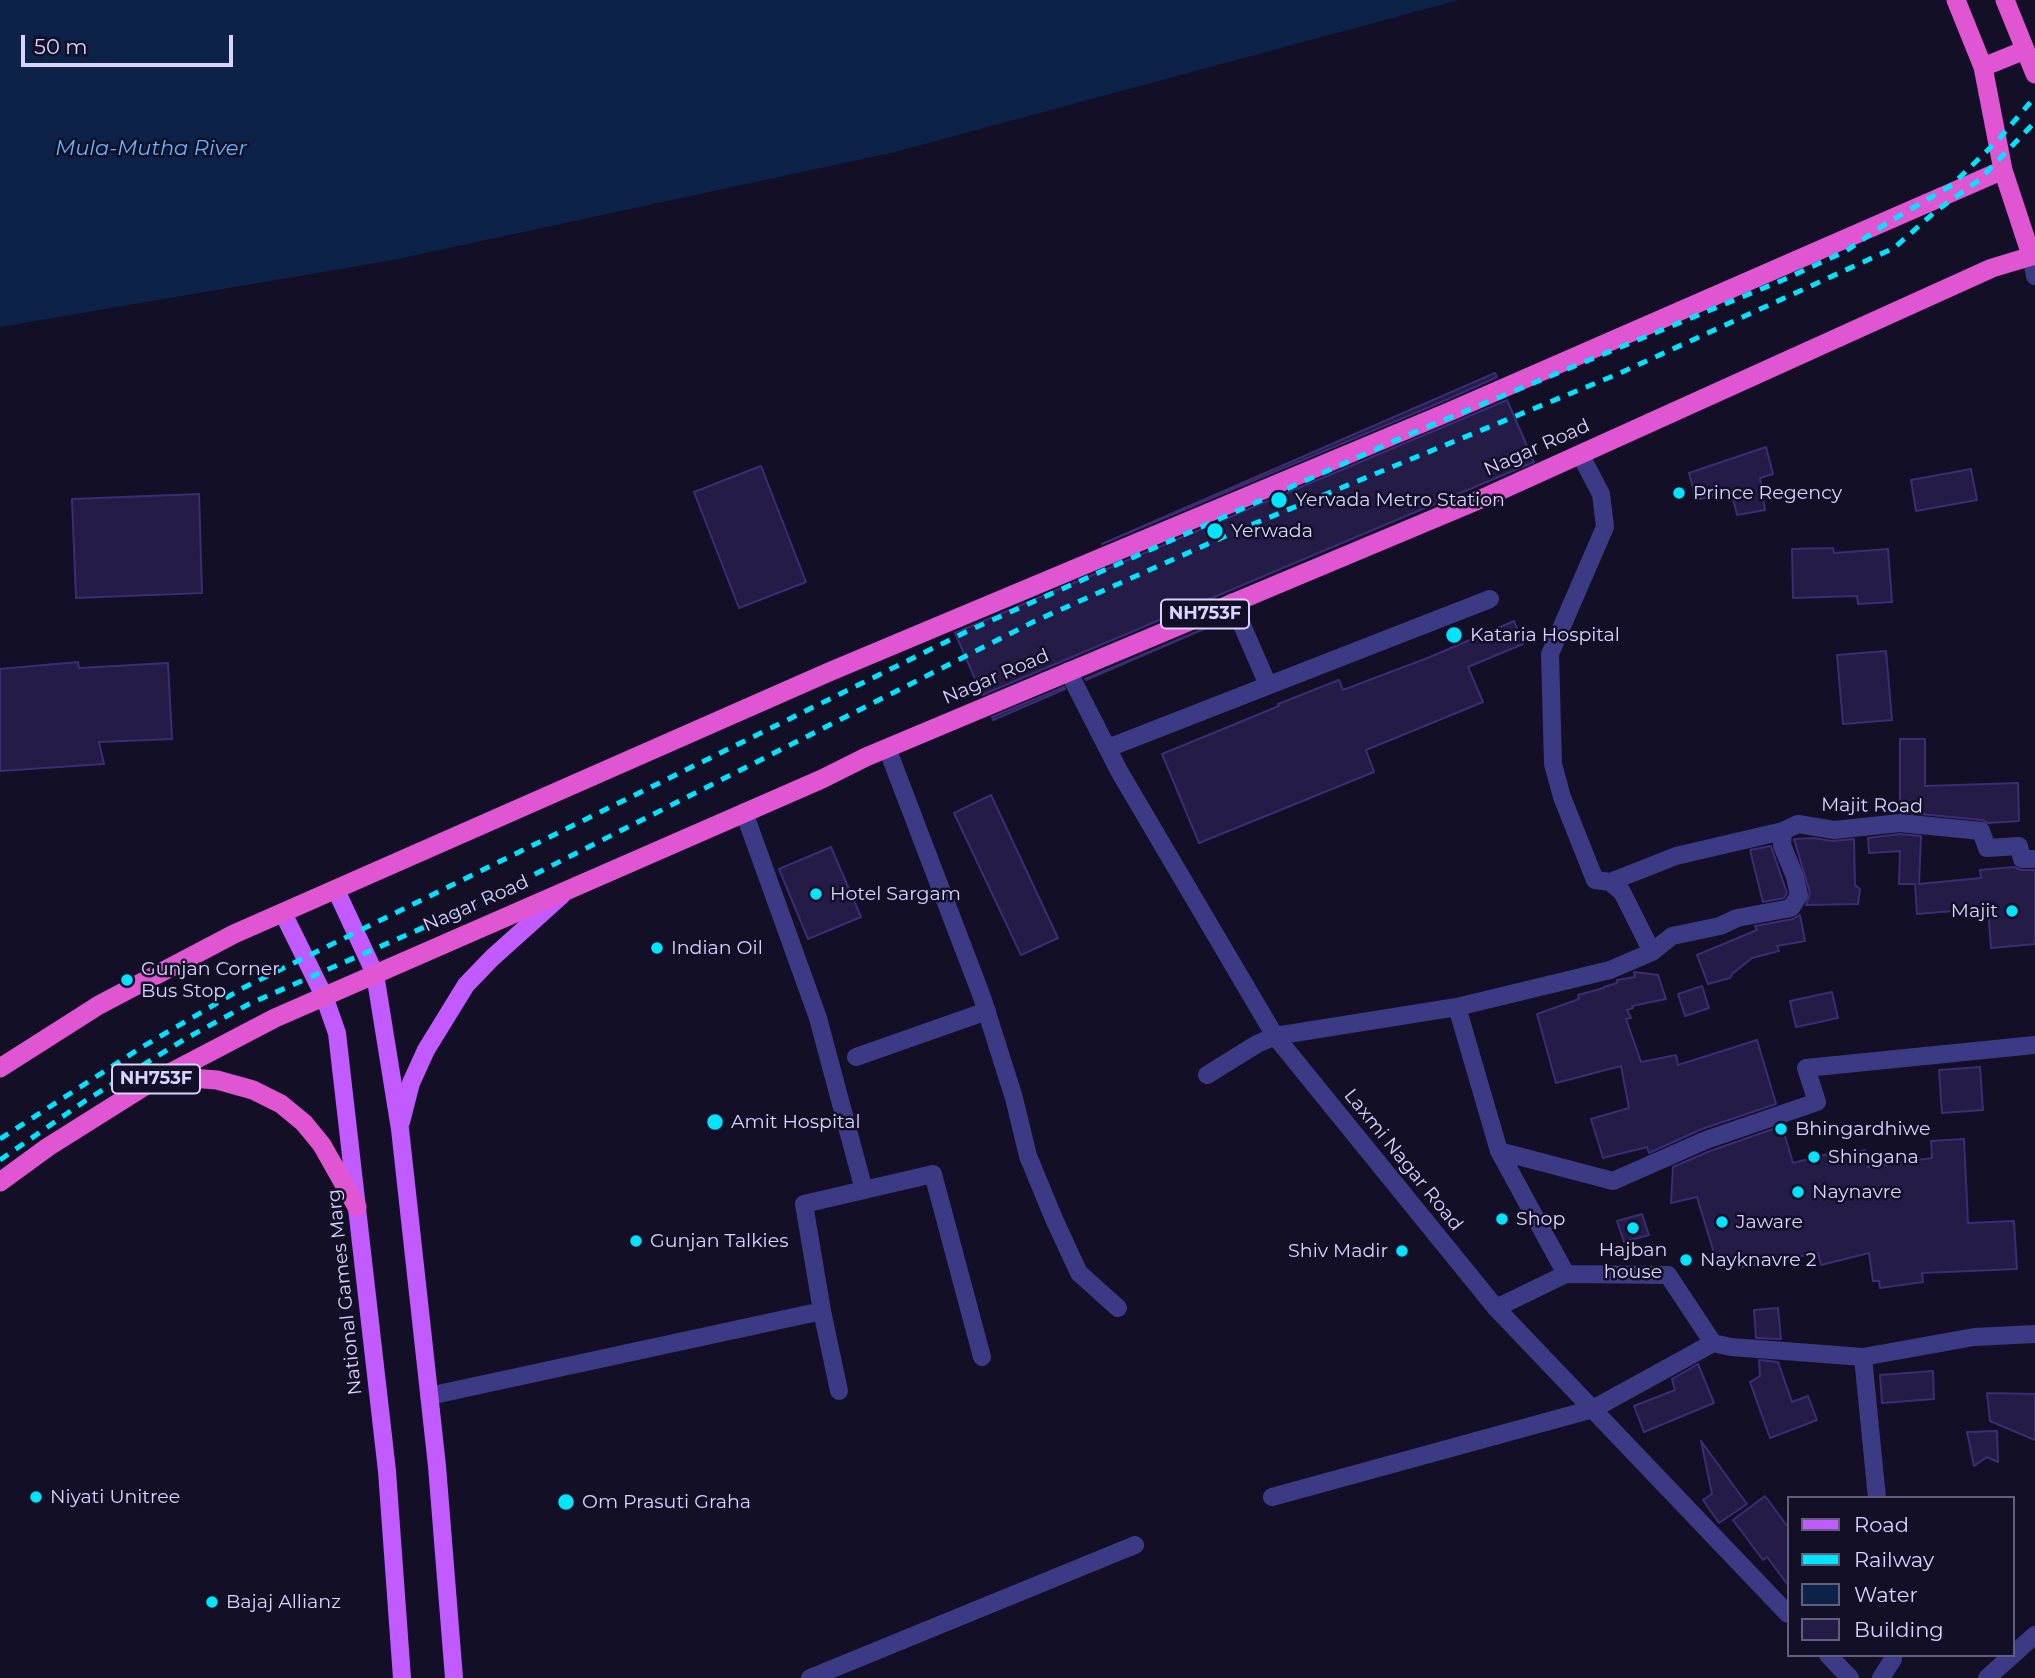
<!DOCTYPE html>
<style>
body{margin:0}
#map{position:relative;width:2035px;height:1678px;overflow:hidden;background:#130f26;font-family:Montserrat,sans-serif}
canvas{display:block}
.legend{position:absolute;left:1787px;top:1496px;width:228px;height:161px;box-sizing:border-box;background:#130f26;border:2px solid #625e7d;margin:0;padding:9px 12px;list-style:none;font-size:21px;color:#d9d4ff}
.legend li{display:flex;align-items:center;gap:14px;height:35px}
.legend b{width:35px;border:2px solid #625e7d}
.scale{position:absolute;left:21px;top:35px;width:212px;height:32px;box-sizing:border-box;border:4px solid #d9d4ff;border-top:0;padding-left:9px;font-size:21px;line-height:24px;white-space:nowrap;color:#d9d4ff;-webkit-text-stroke:5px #130f26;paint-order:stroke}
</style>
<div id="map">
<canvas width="2035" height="1678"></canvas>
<ul class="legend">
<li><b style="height:9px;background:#c25bff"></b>Road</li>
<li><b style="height:9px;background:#00e5ff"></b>Railway</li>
<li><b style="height:19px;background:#0c2248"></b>Water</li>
<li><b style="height:19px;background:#241b47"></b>Building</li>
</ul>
<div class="scale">50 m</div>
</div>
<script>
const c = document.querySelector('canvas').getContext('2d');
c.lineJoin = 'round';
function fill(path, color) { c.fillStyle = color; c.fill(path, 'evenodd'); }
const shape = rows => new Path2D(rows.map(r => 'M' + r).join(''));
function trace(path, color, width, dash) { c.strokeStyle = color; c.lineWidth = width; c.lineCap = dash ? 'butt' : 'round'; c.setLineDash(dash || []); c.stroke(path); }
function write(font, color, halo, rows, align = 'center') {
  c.font = font + ' Montserrat,sans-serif'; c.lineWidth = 5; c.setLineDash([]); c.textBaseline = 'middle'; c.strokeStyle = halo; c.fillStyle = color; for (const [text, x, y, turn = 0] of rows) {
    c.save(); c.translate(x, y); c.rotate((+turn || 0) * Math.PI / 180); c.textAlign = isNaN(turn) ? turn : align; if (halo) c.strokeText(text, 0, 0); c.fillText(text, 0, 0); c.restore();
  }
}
fill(shape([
 [0,0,1459,0,895,152,393,260,0,327]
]), '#0c2248');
const building = shape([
 [1495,373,1497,377,1446,400,1102,544,1495,373],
 [1507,400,1534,462,982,695,955,633,1507,400],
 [1766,447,1773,474,1760,478,1765,510,1737,515,1731,491,1696,500,1689,473,1766,447],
 [761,466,806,582,739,608,694,492,761,466],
 [1971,469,1977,500,1916,511,1911,480,1971,469],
 [199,494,202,593,76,598,72,499,199,494],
 [1833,548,1834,553,1888,549,1892,602,1858,604,1857,596,1793,598,1792,549,1833,548],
 [1227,619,1086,680,1085,679,1227,619],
 [1514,621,1523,644,1468,667,1483,702,1366,750,1374,772,1199,843,1162,754,1279,706,1278,704,1339,680,1343,690,1430,657,1514,621],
 [1886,651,1892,720,1843,724,1837,655,1886,651],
 [78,662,79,668,168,663,172,739,99,742,104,764,0,771,0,669,78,662],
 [1064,687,1065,689,993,720,992,717,1064,687],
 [1900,739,1925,739,1925,786,2018,783,2019,821,1988,823,1982,820,1900,812,1900,739],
 [991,795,1058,938,1021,955,954,813,991,795],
 [1900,834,1921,836,1919,884,1981,878,1980,870,2014,867,2021,870,2035,870,2035,944,1991,948,1988,908,1917,914,1915,884,1899,884,1900,851,1869,853,1868,838,1900,834],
 [1813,838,1832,841,1854,839,1855,885,1860,889,1858,904,1806,905,1810,893,1794,839,1813,838],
 [1771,846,1787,893,1784,898,1763,902,1750,850,1771,846],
 [831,847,861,917,808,939,779,869,831,847],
 [1800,915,1805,941,1777,946,1779,951,1752,958,1732,974,1730,978,1708,984,1697,955,1757,930,1755,926,1793,919,1800,915],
 [1634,972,1658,975,1666,999,1632,1006,1633,1008,1627,1010,1631,1018,1626,1019,1641,1062,1676,1055,1678,1065,1757,1040,1776,1104,1702,1129,1649,1153,1647,1147,1603,1158,1591,1119,1629,1108,1621,1066,1556,1083,1537,1014,1579,999,1578,995,1604,988,1604,987,1617,983,1617,980,1635,977,1634,972],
 [1702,986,1709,1008,1685,1016,1678,994,1702,986],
 [1832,992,1838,1018,1796,1027,1790,1001,1832,992],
 [1980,1067,1983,1110,1942,1113,1939,1070,1980,1067],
 [1782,1126,1793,1163,1832,1153,1833,1158,1865,1150,1868,1167,1932,1158,1931,1141,1964,1139,1968,1223,2014,1221,2017,1269,1922,1273,1923,1282,1880,1288,1879,1281,1873,1281,1869,1253,1821,1265,1818,1253,1738,1268,1735,1259,1729,1262,1726,1256,1716,1260,1697,1197,1671,1203,1673,1167,1710,1151,1782,1126],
 [1642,1214,1649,1235,1624,1242,1617,1221,1642,1214],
 [1778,1308,1781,1339,1756,1338,1754,1310,1778,1308],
 [1759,1360,1778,1362,1792,1402,1808,1396,1817,1420,1770,1438,1750,1382,1760,1376,1759,1360],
 [1698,1364,1714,1403,1644,1432,1634,1406,1675,1390,1672,1379,1698,1364],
 [1933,1371,1934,1399,1882,1403,1880,1375,1933,1371],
 [1987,1393,2035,1394,2035,1440,1990,1421,1987,1393],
 [1997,1431,1998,1462,1987,1457,1974,1466,1967,1432,1997,1431],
 [1701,1441,1747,1504,1719,1523,1703,1500,1712,1494,1701,1441],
 [1765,1496,1788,1527,1788,1585,1767,1557,1763,1560,1733,1520,1765,1496]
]);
fill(building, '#241b47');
trace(building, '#3b2d73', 2);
trace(shape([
 [2031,255,2035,276],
 [1580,454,1601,494,1605,527,1550,654,1553,764,1562,797,1595,880,1610,882,1622,892,1652,952],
 [1232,602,1268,685],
 [1068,671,1119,771,1275,1036,1496,1308,1788,1614],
 [887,748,982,997,1014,1098,1028,1156,1054,1219,1079,1273,1118,1308],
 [1108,748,1490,599],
 [744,812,818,1018,864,1190,933,1174,982,1357],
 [1610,882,1676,856,1783,831,1798,824,1834,830,1900,823,1981,831,1987,848,2019,846,2022,859,2035,859],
 [1457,1007,1499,1151,1566,1274],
 [856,1057,987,1011],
 [1207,1075,1257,1044,1275,1036,1457,1007,1610,970,1652,952,1672,936,1720,926,1737,918,1791,908,1799,895,1795,877,1782,845,1783,831],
 [1499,1151,1613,1181,1706,1140,1817,1102,1806,1068,2035,1045],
 [1496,1308,1566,1274,1668,1275,1713,1343,1731,1347,1863,1357,1974,1337,2035,1334],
 [1863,1357,1877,1498],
 [839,1391,822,1311,804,1204,864,1190],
 [429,1396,822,1311],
 [1272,1497,1593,1409,1713,1343],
 [1828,1655,1850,1678],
 [810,1678,1135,1545],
 [1881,1678,1893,1659,1893,1655],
 [1987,1678,2035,1635]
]), '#3d3a85', 18);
trace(shape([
 [336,890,375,974,400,1129,437,1466,454,1678],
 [283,913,324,996,337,1033,387,1471,402,1678],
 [401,1122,411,1083,426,1050,466,985,492,958,562,895]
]), '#c25bff', 18);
trace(shape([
 [2005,0,2035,74],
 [1983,67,2025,50],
 [2003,170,2031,255],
 [0,1068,99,1005,234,934,829,672,1451,411,2003,170,1983,67,1956,0],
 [164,1076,217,1080,253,1090,281,1104,304,1123,322,1145,357,1207],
 [0,1182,48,1147,145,1086,275,1018,822,779,866,757,1488,496,1992,268,2035,255]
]), '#e055d1', 19);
trace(shape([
 [0,1139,142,1047,243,988,970,630,1410,434,1783,280,1846,251,1887,223,1952,185,1998,140,2035,97],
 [0,1160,85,1101,185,1039,249,1004,468,908,1035,621,1246,527,1618,374,1894,248,1936,211,1979,180,2035,122]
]), '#00e5ff', 5, [10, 9]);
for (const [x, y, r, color] of [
 [1679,493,7,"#00e5ff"],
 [1279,500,9,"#00e5ff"],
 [1215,531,9,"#00e5ff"],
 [1454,635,9,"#00e5ff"],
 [816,894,7,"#00e5ff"],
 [2012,911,7,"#00e5ff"],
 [657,948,7,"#00e5ff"],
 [127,980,7,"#00e5ff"],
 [715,1122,9,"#00e5ff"],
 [1781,1129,7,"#00e5ff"],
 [1814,1157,7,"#00e5ff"],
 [1798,1192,7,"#00e5ff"],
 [1502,1219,7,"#00e5ff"],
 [1722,1222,7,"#00e5ff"],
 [1633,1228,7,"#00e5ff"],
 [636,1241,7,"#00e5ff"],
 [1402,1251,7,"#00e5ff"],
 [1686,1260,7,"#00e5ff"],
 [36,1497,7,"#00e5ff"],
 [566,1502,9,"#00e5ff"],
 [212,1602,7,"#00e5ff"]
]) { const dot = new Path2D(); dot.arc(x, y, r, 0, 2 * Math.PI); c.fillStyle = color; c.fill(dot); trace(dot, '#130f26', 2.5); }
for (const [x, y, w] of [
 [1205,614,88],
 [156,1079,88]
]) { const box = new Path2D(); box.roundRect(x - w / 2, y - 14.5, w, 29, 5); c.fillStyle = '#130f26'; c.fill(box); trace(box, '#d9d4ff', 2); }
write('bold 18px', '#d9d4ff', null, [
 ["NH753F",1205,614],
 ["NH753F",156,1079]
]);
write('19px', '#d9d4ff', '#130f26', [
 ["Nagar Road",1537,448,-24],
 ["Nagar Road",996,677,-23],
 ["Majit Road",1872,806,1],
 ["Nagar Road",476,904,-24],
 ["Laxmi Nagar Road",1403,1160,51],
 ["National Games Marg",345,1292,-96]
]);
write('19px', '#d9d4ff', '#130f26', [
 ["Prince Regency",1693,493],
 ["Yervada Metro Station",1295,500],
 ["Yerwada",1231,531],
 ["Kataria Hospital",1470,635],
 ["Hotel Sargam",830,894],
 ["Majit",1998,911,"right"],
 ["Indian Oil",671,948],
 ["Gunjan Corner",141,969],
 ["Bus Stop",141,991],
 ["Amit Hospital",731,1122],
 ["Bhingardhiwe",1795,1129],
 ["Shingana",1828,1157],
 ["Naynavre",1812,1192],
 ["Shop",1516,1219],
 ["Jaware",1736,1222],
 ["Gunjan Talkies",650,1241],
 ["Hajban",1633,1250,"center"],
 ["house",1633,1272,"center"],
 ["Shiv Madir",1388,1251,"right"],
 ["Nayknavre 2",1700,1260],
 ["Niyati Unitree",50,1497],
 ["Om Prasuti Graha",582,1502],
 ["Bajaj Allianz",226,1602]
], 'left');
write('italic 21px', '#62b6ff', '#130f26', [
 ["Mula-Mutha River",151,149]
]);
</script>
